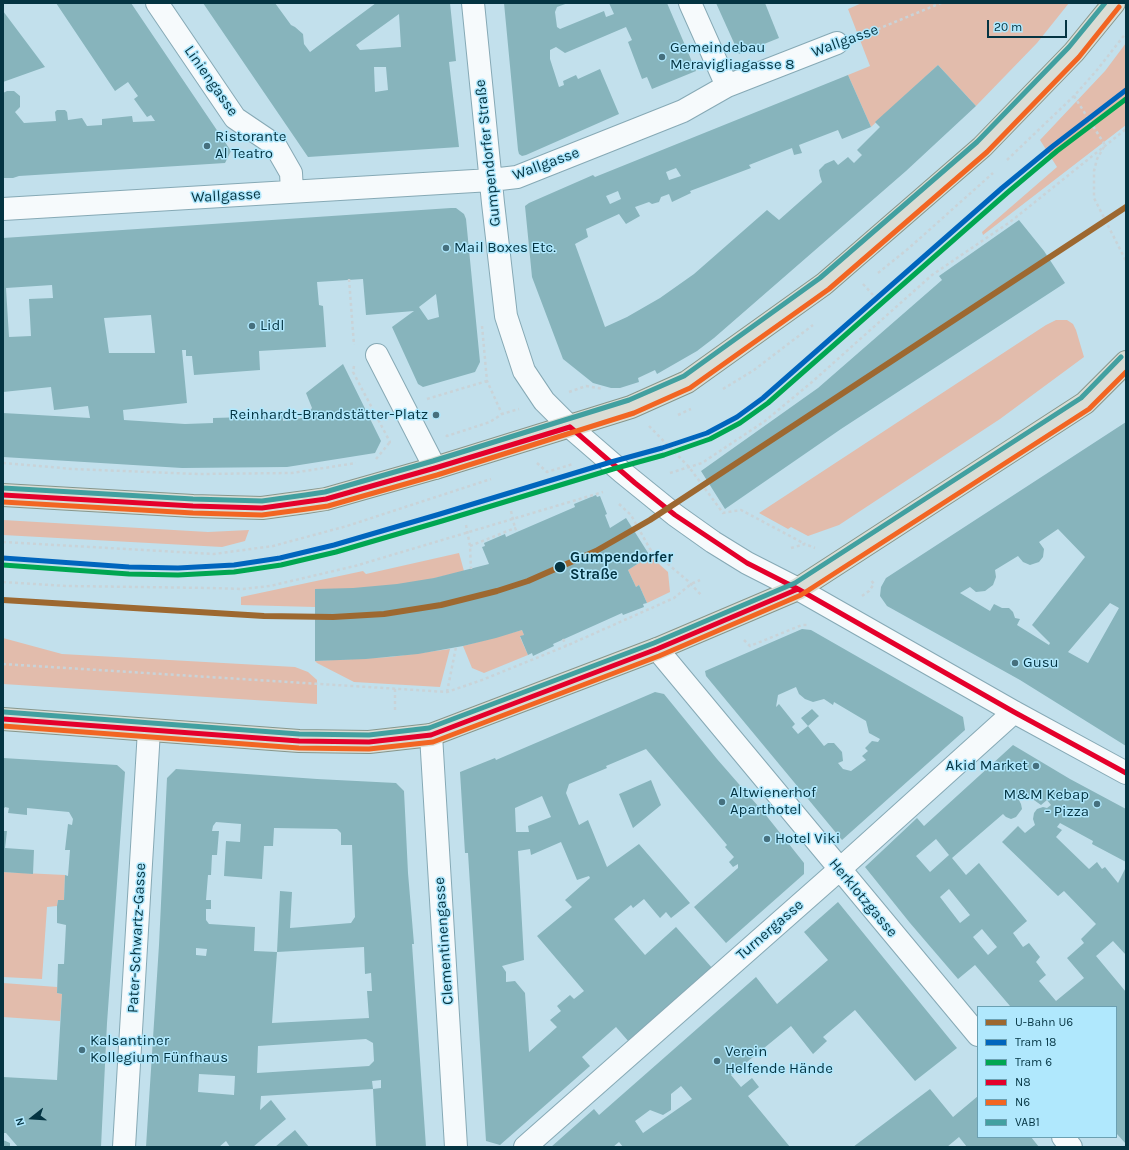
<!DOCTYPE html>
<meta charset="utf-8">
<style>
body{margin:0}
#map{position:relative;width:1129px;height:1150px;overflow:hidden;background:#c2e0ec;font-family:Karla,sans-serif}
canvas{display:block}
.frame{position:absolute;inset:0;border:4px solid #043442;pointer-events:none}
.legend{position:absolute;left:977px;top:1006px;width:140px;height:132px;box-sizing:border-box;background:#b0e8fd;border:1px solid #6ba0b2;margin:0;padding:5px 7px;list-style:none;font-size:12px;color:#043442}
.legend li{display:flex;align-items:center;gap:8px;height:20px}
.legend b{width:20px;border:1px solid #6ba0b2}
.north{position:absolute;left:12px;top:1098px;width:40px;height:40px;-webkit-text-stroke:3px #b0e8fd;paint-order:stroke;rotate:253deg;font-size:11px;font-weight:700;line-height:16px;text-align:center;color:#043442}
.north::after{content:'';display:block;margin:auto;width:14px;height:18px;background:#043442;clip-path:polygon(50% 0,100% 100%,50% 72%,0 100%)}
.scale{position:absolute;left:987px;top:20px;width:80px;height:18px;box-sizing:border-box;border:2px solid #043442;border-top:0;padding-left:5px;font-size:12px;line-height:14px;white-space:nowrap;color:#043442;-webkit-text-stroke:3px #b0e8fd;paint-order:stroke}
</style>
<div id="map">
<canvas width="1129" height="1150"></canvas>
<div class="frame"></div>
<ul class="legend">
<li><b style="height:5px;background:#9d6830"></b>U-Bahn U6</li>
<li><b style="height:5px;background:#0065bd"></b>Tram 18</li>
<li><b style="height:5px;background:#00a651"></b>Tram 6</li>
<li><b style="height:5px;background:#e4002b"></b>N8</li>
<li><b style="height:5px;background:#f26522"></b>N6</li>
<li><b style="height:5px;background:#42a0a0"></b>VAB1</li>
</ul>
<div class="north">N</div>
<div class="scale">20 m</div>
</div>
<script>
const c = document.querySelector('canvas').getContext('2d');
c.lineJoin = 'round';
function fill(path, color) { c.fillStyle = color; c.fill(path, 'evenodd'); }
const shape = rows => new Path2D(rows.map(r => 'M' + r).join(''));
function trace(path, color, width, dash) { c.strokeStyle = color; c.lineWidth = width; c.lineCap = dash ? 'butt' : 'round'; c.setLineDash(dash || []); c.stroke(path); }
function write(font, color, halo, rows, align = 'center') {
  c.font = font + ' Karla,sans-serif'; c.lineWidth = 3; c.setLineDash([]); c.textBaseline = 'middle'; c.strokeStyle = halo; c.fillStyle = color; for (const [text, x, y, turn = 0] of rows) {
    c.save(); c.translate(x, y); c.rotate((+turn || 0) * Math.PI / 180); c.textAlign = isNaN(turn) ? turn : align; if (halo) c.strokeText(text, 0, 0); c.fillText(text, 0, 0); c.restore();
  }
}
fill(shape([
 [862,3,1069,3,1037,43,976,106,938,65,871,127,848,75,870,66,848,9],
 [1126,43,1126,125,983,235,982,232,1057,167,1040,140,1105,71],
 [1056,320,1067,320,1073,324,1076,330,1084,357,1000,419,839,525,808,536,791,527,788,529,759,513,1046,325],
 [3,520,208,532,249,530,245,541,222,547,3,535],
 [459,553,464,571,315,607,241,605,241,597,363,571,366,574],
 [650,556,668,572,670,592,647,603,639,585,636,587,628,570],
 [522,630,524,635,520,637,528,655,484,673,472,668,463,646],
 [3,638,62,654,295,667,308,672,317,680,317,704,3,684],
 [450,649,440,687,354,682,317,663,315,661,390,657],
 [3,872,65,875,64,900,58,900,57,906,47,907,42,979,3,977],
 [3,983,57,987,57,993,62,994,60,1021,3,1017]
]), '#e2bcac');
fill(shape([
 [56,3,131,3,231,151,225,163,19,176,13,178,3,178,3,93,7,91,14,91,20,96,20,107,15,112,24,123,56,121,55,112,57,110,65,110,67,112,68,120,82,118,87,126,102,125,102,119,132,116,133,122,155,121,151,115,147,117,134,99,138,96,128,82,115,91],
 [203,3,275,3,291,25,295,27,303,34,304,44,310,52,376,3,450,3,456,61,449,62,459,147,308,157],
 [399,14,401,47,360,50,356,45],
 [374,67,386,67,388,90,375,92],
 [504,3,568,3,557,7,555,12,557,27,560,29,604,11,606,17,614,14,609,3,667,3,696,71,652,89,647,77,642,79,628,42,632,40,626,27,565,53,556,47,550,50,550,59,559,87,564,85,563,81,576,75,578,79,600,69,619,114,526,155,522,156,519,154,518,150],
 [716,3,765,3,779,38,739,54],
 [3,11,45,67,3,82],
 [938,65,976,106,906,171,714,338,697,351,657,374,655,370,638,378,639,382,620,388,611,388,593,383,563,359,532,277,525,206,529,203,593,175,595,177,848,75,871,127,842,139,838,130,799,145,802,153,794,155,792,148,749,165,751,168,690,191,691,193,672,202,669,194,661,197,659,202,652,204,649,202,635,207,640,216,626,224,619,214,586,229,588,237,575,244,605,327,627,317,660,298,694,274,767,210,779,220,822,182,820,176,819,170,825,164,834,160,838,165,848,157,854,163,862,155,857,150,880,127,875,122],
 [676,168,681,176,669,180,666,172],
 [618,191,621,199,610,204,606,196],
 [451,208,456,208,464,214,466,219,480,362,475,372,423,387,418,384,392,327,414,311,366,315,363,279,317,282,319,305,323,306,326,347,259,351,260,370,194,375,192,356,186,356,186,350,182,350,187,403,123,410,124,420,185,424,213,423,213,418,283,416,283,421,308,417,309,412,312,408,306,393,343,364,381,441,375,453,287,467,182,468,3,457,3,413,90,418,88,406,54,410,51,387,3,392,3,238],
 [52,285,53,298,29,299,31,336,9,337,6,288],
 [436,294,439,317,428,320,419,307],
 [151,315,155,353,109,353,104,318],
 [1019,220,1044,251,1065,283,841,429,725,509,701,471,818,388,942,280,939,276],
 [1126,422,1126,746,1020,680,887,606,880,596,881,587,886,578],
 [1058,529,1085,557,1032,625,1050,643,1049,645,1017,625,1020,619,1015,618,1013,612,1009,608,1002,608,994,604,990,611,960,593,970,587,976,592,985,591,993,585,996,577,995,570,1018,556,1023,562,1030,565,1039,562,1043,557,1044,549,1039,542],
 [1110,603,1119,608,1088,663,1068,652],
 [596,495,597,497,600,496,607,514,605,515,610,528,626,518,650,556,628,570,636,587,639,585,647,603,643,604,644,607,623,615,622,613,553,644,554,646,533,656,532,653,528,655,520,636,524,635,522,630,496,638,463,646,418,654,366,659,315,661,315,589,353,588,397,584,434,578,489,564,482,547,485,546,484,543,505,534,506,537,517,532,575,507,574,504],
 [802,629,811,630,963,717,965,730,842,840,706,676,705,671],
 [796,687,799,694,805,699,813,702,824,699,833,705,834,702,866,721,869,733,880,739,878,742,872,741,865,748,868,751,862,756,866,760,851,771,843,769,838,763,843,761,842,752,834,743,828,743,824,746,808,726,798,734,792,727,795,724,779,704,776,707,778,695],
 [655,692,664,694,717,759,765,814,804,863,804,874,726,943,694,907,738,868,738,864,733,867,729,862,734,857,725,847,727,845,646,749,606,766,607,768,569,784,566,793,579,825,588,820,607,867,639,844,690,903,671,918,666,912,660,918,644,899,633,908,631,905,614,919,645,955,676,927,713,969,629,1042,616,1027,582,1057,590,1066,500,1145,486,1141,468,853,465,853,460,772,495,758,496,760],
 [542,796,551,817,528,826,529,832,516,832,515,808],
 [561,842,577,880,589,876,590,878,565,900,572,907,537,936,584,991,574,999,570,995,557,1006,561,1011,550,1020,557,1027,529,1052,525,993,515,981,506,982,506,972,502,966,524,960,518,851,530,849,531,855],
 [812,709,819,716,808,726,801,718],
 [1013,745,1070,779,1126,809,1126,862,1092,844,1093,841,1060,823,1057,827,1062,830,1056,837,1089,869,1097,862,1102,869,1105,867,1118,883,1126,867,1126,955,1113,941,1096,956,1126,992,1126,1144,1116,1133,1116,1007,1009,1007,1010,1006,975,965,958,979,910,923,865,867,917,818,924,826],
 [1024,793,1041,805,1047,800,1051,805,1047,808,1043,807,1037,809,1034,813,1033,819,1035,825,1025,833,1018,826,1002,842,1058,896,1064,891,1096,924,1081,939,1084,943,1067,958,1084,978,1056,1001,1039,981,1046,975,1036,962,1040,957,1029,943,1023,947,1013,933,1027,921,979,863,966,875,952,858,1003,814,1006,817,1011,819,1016,817,1022,809,1021,804,1018,798],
 [936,839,949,855,930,872,916,856],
 [949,889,970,915,960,923,940,897],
 [982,929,997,947,988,955,973,937],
 [3,758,117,765,125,772,107,1023,101,1147,18,1147,6,1133,3,1133,3,1077,57,1080,62,994,57,993,58,964,64,964,66,925,57,923,57,906,58,900,64,900,65,875,68,876,70,850,65,850,68,824,72,825,73,819,69,812,27,808,27,815,8,813,9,808,5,807,3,810],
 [176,769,317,779,396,783,404,791,408,873,414,944,412,944,426,1147,376,1147,373,1089,381,1088,381,1080,372,1081,373,1089,261,1096,260,1110,271,1100,286,1119,253,1147,230,1147,226,1141,219,1147,146,1147,159,945,167,778],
 [216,822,241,824,240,842,226,841,224,876,262,879,264,846,273,846,274,828,337,829,341,833,341,845,352,845,355,917,351,923,290,928,292,892,280,891,277,952,364,947,365,974,371,973,372,991,367,991,369,1018,272,1023,277,952,254,951,255,927,209,924,206,920,206,909,211,909,211,900,206,900,208,875,211,875,212,855,217,855,219,831,212,831,213,826],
 [196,948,207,949,206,956,196,955],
 [366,1039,373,1043,374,1061,369,1066,257,1073,258,1046],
 [199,1074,235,1076,234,1095,198,1092],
 [651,780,661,805,633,828,619,794],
 [3,831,7,831,5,848,34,850,33,874,3,872],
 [838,902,957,1048,915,1081,855,1010,823,1037,827,1041,813,1054,791,1026,731,1075,741,1087,752,1078,759,1087,748,1096,790,1147,623,1147,619,1142,613,1147,551,1147,594,1109,599,1115,756,977,777,1004,828,960,804,932],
 [681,1086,692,1099,643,1133,635,1121,650,1110,663,1115,671,1110,671,1094],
 [930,1089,953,1117,978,1096,978,1137,1031,1137,1039,1147,967,1147,959,1137,947,1147,853,1147],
 [295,1130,309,1147,275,1147],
 [3,1140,10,1143,10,1147,3,1147]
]), '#87b4bc');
const minor = shape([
 [157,3,235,118,275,145,291,173,292,192],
 [473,3,493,203,506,316,524,371,544,401,570,427,622,472,675,515,713,542,747,563,798,589,1014,712,1126,773],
 [690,3,727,86],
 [3,209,491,180,517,177,683,111,727,86,837,43],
 [377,355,435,468],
 [657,649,978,1035],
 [431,735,456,1147],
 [1063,1137,1071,1147],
 [124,1147,149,730],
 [525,1147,840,869,1014,712]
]);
const major = shape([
 [3,495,193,506,262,508,306,502,326,499,435,468,631,407,687,382,824,284,982,147,1074,52,1114,3],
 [3,719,299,741,369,742,431,735,657,649,798,589,1085,403,1126,362]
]);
trace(minor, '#86a9b5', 24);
trace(major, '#87968b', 24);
trace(shape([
 [861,36,941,3],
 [1074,96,1105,145,1097,159,1094,171,1094,198,1126,261],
 [1007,160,1074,96,1097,70,1126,33],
 [878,273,909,248,993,173],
 [349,279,354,345],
 [863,284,873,295],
 [482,326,487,381,502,414],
 [354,366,353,372,390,442,391,442],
 [723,389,754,370,813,325],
 [569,392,586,386,603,389],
 [427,399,487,381],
 [678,415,691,409],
 [649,426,689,467,723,513,741,510,805,544],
 [446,435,447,436,490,422,502,414,519,409],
 [376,459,390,442],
 [3,463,73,469,198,474,292,473,356,463],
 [537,463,547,472,573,464],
 [670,473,702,463,765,421,812,382,932,275,1010,222,1126,129],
 [619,504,631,515,650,549,688,581,702,596],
 [511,511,515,528],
 [466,525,470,546,471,569],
 [3,542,214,554,273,546,347,526,491,479],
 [470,546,515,528,517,532],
 [791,548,805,544,815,548],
 [3,582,66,586,211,588,243,589,270,586,355,566,603,492],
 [862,596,869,591,874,584,870,579],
 [563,639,566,646],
 [744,640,750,646,802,625,809,625],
 [3,664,447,692,482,680,566,646,674,598,691,584,700,580],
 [395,689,395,710],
 [447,692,456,647]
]), '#c9d3d8', 2.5, [3, 3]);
trace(minor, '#f6fafc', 22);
trace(major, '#d9ddd5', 22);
trace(shape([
 [570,427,635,483,675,515,747,563,798,589,1014,712,1126,773],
 [3,495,193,506,262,508,326,499,435,468,570,427],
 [3,719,299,741,369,742,431,735,657,649,798,589]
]), '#e4002b', 5);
trace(shape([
 [3,502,193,513,262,515,307,509,328,506,437,475,634,413,690,388,829,289,987,152,1079,57,1119,7],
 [3,726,299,748,369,749,433,742,659,656,801,595,1089,409,1126,372]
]), '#f26522', 5);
trace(shape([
 [3,488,193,499,262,501,305,495,325,492,433,461,629,400,684,376,820,278,977,142,1069,47,1105,3],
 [4,712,299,734,369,735,429,728,654,643,795,583,1081,398,1121,357]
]), '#42a0a0', 5);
trace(shape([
 [3,558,129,567,178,568,234,565,280,558,334,545,440,514,611,462,662,448,707,433,737,417,763,398,1002,188,1053,146,1126,90]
]), '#0065bd', 5);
trace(shape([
 [3,565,129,574,178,575,234,572,281,565,336,552,442,521,613,469,664,455,710,439,740,423,768,403,1007,193,1057,151,1126,99]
]), '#00a651', 5);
trace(shape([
 [3,600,264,616,333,617,384,614,441,605,497,591,528,581,596,551,650,520,1126,207]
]), '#9d6830', 6);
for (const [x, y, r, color] of [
 [662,57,4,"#46707e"],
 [207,146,4,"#46707e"],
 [446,248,4,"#46707e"],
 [252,326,4,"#46707e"],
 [436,415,4,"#46707e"],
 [560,567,6,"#043442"],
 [1015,663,4,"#46707e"],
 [1036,766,4,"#46707e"],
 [722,802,4,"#46707e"],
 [1097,804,4,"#46707e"],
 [767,839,4,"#46707e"],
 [82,1050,4,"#46707e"],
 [717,1061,4,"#46707e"]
]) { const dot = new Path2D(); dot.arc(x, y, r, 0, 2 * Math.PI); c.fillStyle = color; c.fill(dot); trace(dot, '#b0e8fd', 1.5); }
write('15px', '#043442', '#b0e8fd', [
 ["Wallgasse",845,41,-20],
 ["Liniengasse",211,81,55],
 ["Gumpendorfer Straße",488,153,-96],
 ["Wallgasse",546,164,-20],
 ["Wallgasse",226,196,-3],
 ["Herklotzgasse",863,898,50],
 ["Turnergasse",770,930,-41],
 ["Pater-Schwartz-Gasse",137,938,-87],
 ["Clementinengasse",444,941,-94]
]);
write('15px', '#043442', '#b0e8fd', [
 ["Gemeindebau",670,48],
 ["Meravigliagasse 8",670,65],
 ["Ristorante",215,137],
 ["Al Teatro",215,154],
 ["Mail Boxes Etc.",454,248],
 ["Lidl",260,326],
 ["Reinhardt-Brandstätter-Platz",428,415,"right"],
 ["Gusu",1023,663],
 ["Akid Market",1028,766,"right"],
 ["Altwienerhof",730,793],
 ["Aparthotel",730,810],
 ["M&M Kebap",1089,795,"right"],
 ["- Pizza",1089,812,"right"],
 ["Hotel Viki",775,839],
 ["Kalsantiner",90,1041],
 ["Kollegium Fünfhaus",90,1058],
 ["Verein",725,1052],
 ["Helfende Hände",725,1069]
], 'left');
write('bold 15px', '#043442', '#b0e8fd', [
 ["Gumpendorfer",570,558],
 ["Straße",570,575]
], 'left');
</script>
